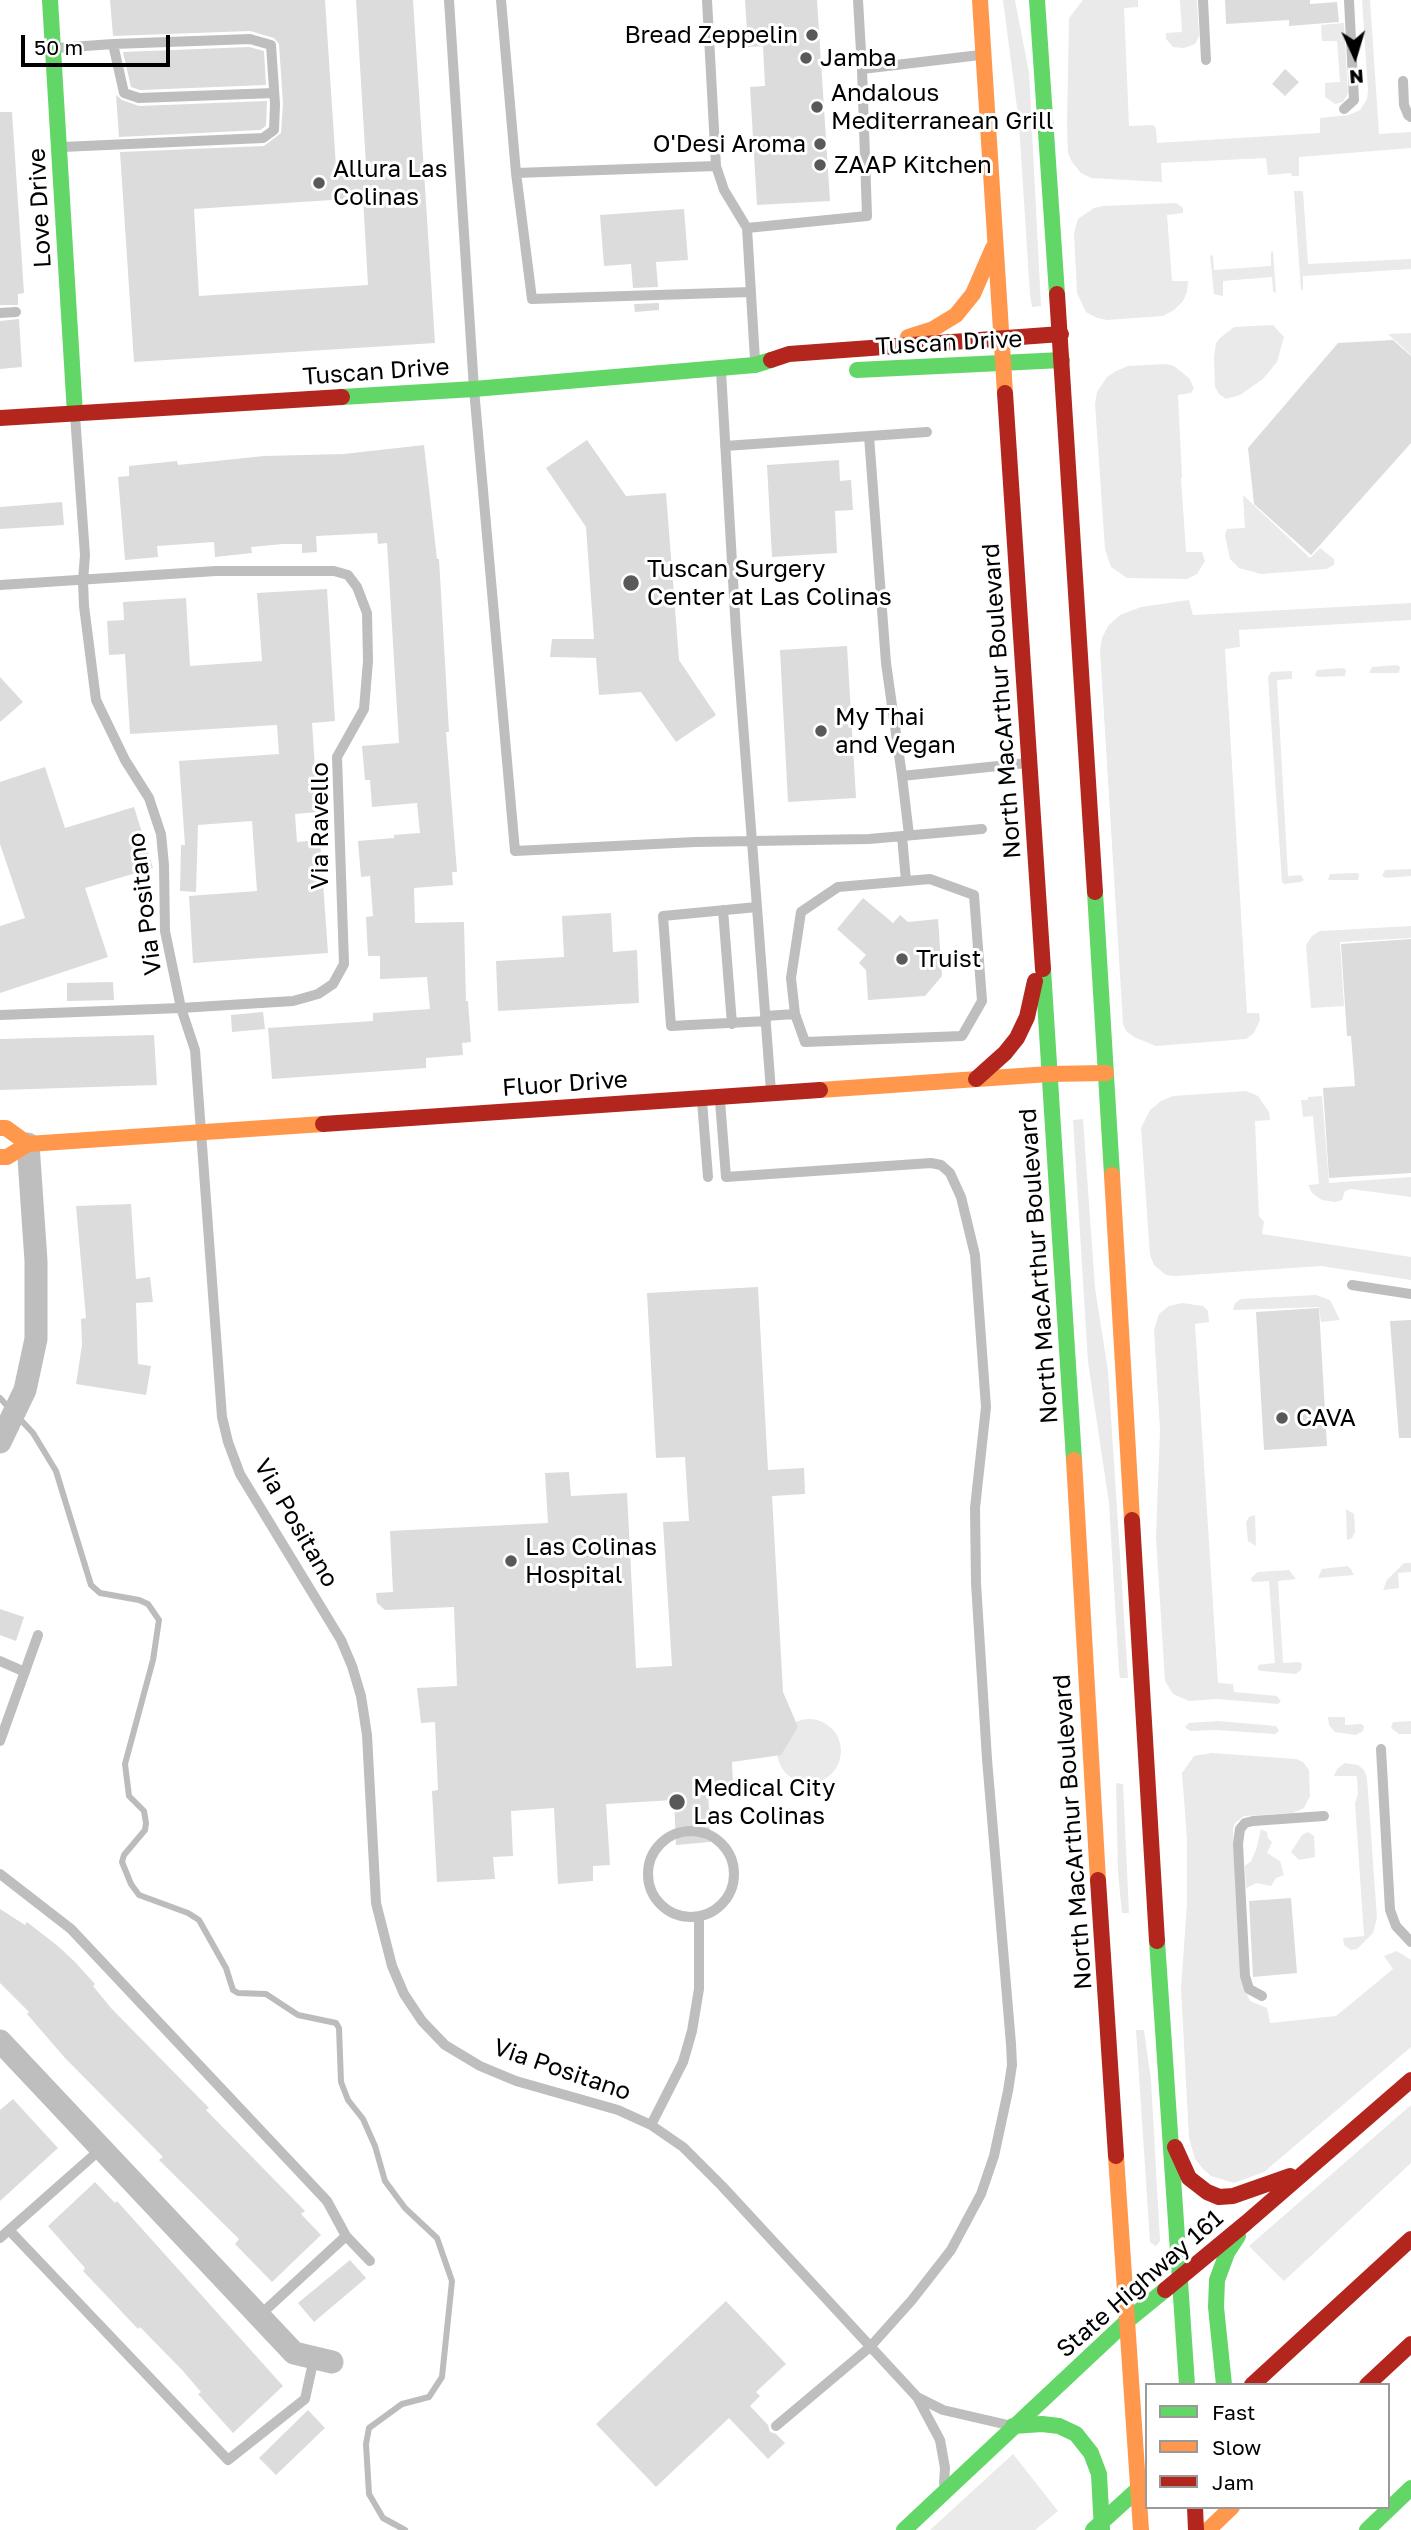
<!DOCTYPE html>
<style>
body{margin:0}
#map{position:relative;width:1411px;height:2530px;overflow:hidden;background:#fff;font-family:"Golos Text",sans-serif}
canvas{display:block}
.legend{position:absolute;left:1145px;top:2383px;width:245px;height:126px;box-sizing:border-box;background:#fff;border:2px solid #999;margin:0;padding:9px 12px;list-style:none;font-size:21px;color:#000}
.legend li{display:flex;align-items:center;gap:14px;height:35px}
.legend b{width:35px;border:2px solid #999}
.north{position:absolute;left:1320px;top:21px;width:70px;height:70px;-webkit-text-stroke:5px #fff;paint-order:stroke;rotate:176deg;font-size:19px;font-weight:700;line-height:28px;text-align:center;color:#000}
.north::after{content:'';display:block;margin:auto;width:24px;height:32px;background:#000;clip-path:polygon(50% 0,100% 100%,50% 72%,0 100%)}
.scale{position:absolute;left:21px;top:35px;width:149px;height:32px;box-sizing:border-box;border:4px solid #000;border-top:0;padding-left:9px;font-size:21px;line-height:24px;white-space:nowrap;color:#000;-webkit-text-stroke:5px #fff;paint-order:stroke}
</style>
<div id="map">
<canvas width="1411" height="2530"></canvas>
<ul class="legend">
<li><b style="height:9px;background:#63d668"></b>Fast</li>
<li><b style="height:9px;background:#ff974d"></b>Slow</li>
<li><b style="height:9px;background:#b3261e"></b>Jam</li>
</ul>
<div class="north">N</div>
<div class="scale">50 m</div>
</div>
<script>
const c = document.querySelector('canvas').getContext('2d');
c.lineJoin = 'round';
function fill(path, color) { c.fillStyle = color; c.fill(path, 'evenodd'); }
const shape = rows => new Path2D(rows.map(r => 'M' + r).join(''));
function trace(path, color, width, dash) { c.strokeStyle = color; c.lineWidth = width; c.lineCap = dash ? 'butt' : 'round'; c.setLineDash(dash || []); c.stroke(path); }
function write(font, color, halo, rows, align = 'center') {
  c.font = font + ' "Golos Text",sans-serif'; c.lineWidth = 6; c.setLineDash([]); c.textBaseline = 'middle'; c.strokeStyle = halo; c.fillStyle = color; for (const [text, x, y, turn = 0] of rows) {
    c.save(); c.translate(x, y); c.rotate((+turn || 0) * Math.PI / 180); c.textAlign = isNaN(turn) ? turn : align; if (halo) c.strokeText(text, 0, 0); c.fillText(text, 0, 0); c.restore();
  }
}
fill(shape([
 [1003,0,1015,0,1029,73,1041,306,1032,307,1030,295,1019,123],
 [1083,0,1138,0,1138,7,1124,8,1129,126,1153,125,1156,128,1157,143,1320,133,1320,118,1349,115,1360,110,1367,99,1368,91,1362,0,1370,0,1379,134,1411,132,1411,148,1299,157,1299,176,1292,176,1291,173,1268,175,1266,158,1161,163,1162,182,1091,178,1081,173,1072,162,1068,153,1067,125,1069,18],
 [1180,0,1197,0,1199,36,1195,44,1184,48,1173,47,1166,39,1166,33,1182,32],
 [1344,23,1348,93,1343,102,1335,104,1325,97,1325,83,1340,82,1337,41,1322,41,1321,25],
 [1294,191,1303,191,1308,264,1411,259,1411,269,1303,276,1303,289,1301,291],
 [1176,203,1183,208,1183,213,1167,215,1172,281,1188,281,1187,292,1183,301,1174,310,1163,316,1107,320,1097,318,1086,312,1077,293,1074,233,1078,219,1094,208,1103,206],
 [1273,251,1276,293,1273,291,1272,277,1223,281,1223,296,1214,294,1210,255,1213,256,1214,270,1271,266,1271,252],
 [1273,325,1284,337,1277,362,1263,379,1240,395,1226,399,1219,394,1215,387,1214,357,1216,343,1220,338,1234,327],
 [1411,333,1411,355,1388,334],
 [1166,364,1174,366,1189,378,1194,388,1191,393,1178,395,1182,477,1181,478,1186,552,1202,552,1205,561,1197,574,1187,579,1127,578,1111,567,1105,549,1095,404,1097,392,1107,377,1116,371,1128,366],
 [1243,495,1310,558,1320,548,1334,559,1334,565,1326,569,1261,574,1239,568,1230,559,1225,535,1227,529,1245,528],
 [1189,600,1193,615,1411,603,1411,620,1239,630,1240,647,1225,649,1247,1013,1259,1013,1260,1020,1254,1033,1246,1039,1156,1046,1134,1037,1126,1031,1123,1024,1100,650,1102,638,1108,626,1120,615,1141,607],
 [1397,665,1400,667,1399,673,1369,673,1372,667],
 [1343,668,1346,670,1345,676,1318,677,1315,675,1317,670],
 [1292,671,1292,679,1277,680,1288,876,1301,875,1304,880,1301,882,1284,884,1282,882,1268,677,1271,672],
 [1411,869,1411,876,1386,878,1382,876,1385,870],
 [1356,873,1359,874,1358,880,1328,880,1330,874],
 [1411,926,1411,938,1340,942,1344,1006,1311,1008,1306,945,1312,936,1320,931],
 [1246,1091,1258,1096,1269,1112,1270,1120,1255,1121,1259,1216,1264,1222,1262,1234,1411,1257,1411,1280,1321,1266,1175,1276,1166,1275,1154,1265,1150,1255,1141,1128,1150,1110,1161,1101,1173,1096],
 [1322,1096,1329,1183,1411,1177,1411,1197,1351,1189,1345,1191,1342,1200,1335,1202,1322,1200,1312,1193,1308,1185,1319,1184,1313,1116,1303,1117,1301,1100,1308,1100,1308,1097],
 [1083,1119,1095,1288,1108,1371,1128,1678,1120,1678,1119,1671,1109,1503,1088,1362,1073,1120],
 [1316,1295,1330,1300,1340,1320,1321,1322,1319,1307,1233,1310,1235,1303,1241,1299],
 [1182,1303,1203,1306,1208,1311,1209,1322,1195,1324,1218,1683,1233,1684,1234,1692,1277,1696,1281,1701,1278,1704,1217,1699,1189,1701,1173,1694,1165,1681,1156,1537,1160,1430,1154,1330,1159,1314,1169,1306],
 [1346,1509,1354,1514,1355,1532,1352,1538,1347,1540],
 [1255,1515,1256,1546,1248,1541,1246,1522,1249,1517],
 [1404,1563,1411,1563,1411,1572,1398,1573,1399,1588,1383,1590,1387,1580],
 [1347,1566,1351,1569,1354,1575,1318,1578,1322,1569],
 [1289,1570,1296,1579,1278,1581,1283,1663,1299,1662,1302,1664,1301,1670,1296,1674,1262,1671,1258,1670,1258,1665,1275,1663,1269,1581,1252,1582,1251,1578,1258,1572],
 [1328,1717,1345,1717,1345,1725,1361,1724,1364,1726,1363,1731,1356,1735,1335,1732,1329,1725],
 '777 1751a32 32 0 1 1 64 0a32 32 0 1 1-64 0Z',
 [1218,1721,1276,1726,1279,1731,1275,1734,1216,1730,1190,1731,1185,1727,1189,1723],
 [1411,1721,1411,1734,1399,1734,1391,1728,1393,1722],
 [1212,1753,1296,1759,1303,1762,1309,1770,1310,1796,1304,1808,1293,1813,1244,1816,1235,1823,1233,1829,1242,1983,1250,2001,1267,2008,1270,2023,1336,2016,1393,1969,1384,1956,1397,1951,1411,1960,1411,2047,1264,2172,1234,2183,1211,2176,1203,2169,1195,2159,1189,2138,1181,1989,1187,1904,1187,1839,1182,1773,1194,1756],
 [1345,1763,1358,1765,1364,1770,1367,1778,1377,1918,1373,1933,1357,1949,1351,1950,1344,1945,1343,1938,1364,1936,1355,1803,1358,1794,1357,1777,1356,1776,1334,1776,1337,1769],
 [1116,1783,1123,1784,1129,1913,1122,1913,1118,1873],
 [1261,1829,1267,1832,1268,1838,1272,1842,1267,1853,1280,1861,1284,1875,1276,1878,1271,1886,1257,1883,1246,1888,1245,1866,1251,1861,1256,1850],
 [1308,1832,1314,1836,1315,1857,1299,1860,1291,1852,1302,1835],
 [1136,2030,1144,2030,1151,2080,1160,2241,1156,2246,1150,2242],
 [1411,2105,1411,2163,1284,2281,1249,2246],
 [1013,2454,1058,2511,1035,2530,930,2530]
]), '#eaeaea');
trace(shape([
 [0,1398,11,1410],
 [19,1418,33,1433,56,1471,91,1585,100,1593,139,1600,148,1604,159,1620,153,1660,125,1764,129,1796,144,1811,146,1823,145,1830,124,1855,122,1862,131,1884,139,1895,188,1913,199,1920,226,1968,233,1990,238,1993,266,1994,298,2015,336,2023,339,2028,341,2082,348,2100,363,2119,375,2146,385,2181,405,2208,437,2238,452,2281,442,2377,429,2397,402,2404,369,2428,366,2444,369,2494,383,2518,405,2530]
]), '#bcbcbc', 6);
fill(shape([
 [110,0,325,0,336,167,366,165,356,0,413,0,435,343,134,362,120,152,264,146,281,133,283,104,279,44,274,38,250,31,113,36],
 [363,198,368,285,199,296,194,209],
 [745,0,817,0,830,201,757,205,750,87,765,86,763,46,748,47],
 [1225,0,1310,0,1310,4,1337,2,1339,22,1289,26,1289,20,1226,24],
 [249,47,264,51,266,85,140,90,131,87,123,52],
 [1285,69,1299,82,1285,96,1272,84],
 [116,95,122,100,139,106,267,101,266,126,260,130,119,137],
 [0,112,12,112,24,293,18,294,18,305,0,305],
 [684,209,688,260,656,262,658,287,633,288,631,264,604,266,600,215],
 [659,303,659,310,635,312,634,304],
 [19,319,22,367,0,369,0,321],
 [1393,340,1411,356,1411,443,1311,555,1254,504,1248,448,1338,343],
 [587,440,626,496,666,493,679,660,716,715,676,742,641,692,599,695,596,658,550,657,552,639,594,639,586,527,546,468],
 [424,445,437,559,439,559,449,732,446,732,457,872,452,872,453,885,414,888,415,923,464,922,466,1001,468,1001,471,1042,462,1043,463,1055,426,1058,426,1068,272,1079,268,1028,373,1021,373,1013,430,1009,427,977,380,979,380,956,368,956,366,917,373,916,370,876,361,877,358,841,394,838,394,835,420,833,417,803,372,807,370,780,365,780,362,746,399,743,387,543,378,544,377,533,316,536,317,552,302,553,302,544,283,544,251,547,252,553,215,557,214,542,157,546,158,557,125,560,118,477,129,476,129,466,177,461,178,465,264,456,344,454],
 [839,460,840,481,851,480,853,510,835,511,837,553,772,557,767,465],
 [62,502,64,525,0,529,0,507],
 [327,589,335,721,312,723,318,812,295,814,297,842,320,840,328,953,193,963,189,896,257,891,252,821,198,825,196,892,180,891,181,845,185,845,179,761,279,754,277,725,130,734,125,654,109,655,107,621,124,620,123,602,186,598,190,666,262,661,257,593],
 [847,646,856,798,788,802,780,650],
 [0,677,23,702,0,722],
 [45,767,65,828,134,807,153,868,85,888,108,957,0,993,0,926,25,918,0,844,0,782],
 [863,898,893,923,900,915,908,922,938,919,942,976,925,996,868,1000,866,970,859,963,866,955,837,929],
 [611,913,613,952,637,950,639,1003,498,1011,496,961,564,957,562,916],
 [1411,939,1411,1173,1329,1178,1323,1088,1355,1086,1351,1036,1347,1036,1341,944],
 [113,982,114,1000,67,1001,67,983],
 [263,1012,265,1029,232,1032,231,1015],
 [154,1035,157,1085,0,1090,0,1039],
 [131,1204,136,1279,150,1277,153,1302,136,1303,138,1364,151,1366,146,1395,76,1384,82,1345,81,1319,86,1318,76,1206],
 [758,1287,768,1470,804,1468,805,1494,772,1496,783,1692,798,1727,781,1755,732,1762,733,1783,708,1785,710,1842,676,1845,674,1800,606,1804,610,1865,593,1866,593,1881,558,1884,554,1808,511,1811,513,1856,493,1857,495,1879,437,1882,432,1791,438,1790,435,1722,421,1723,417,1688,457,1686,454,1607,385,1610,377,1603,376,1593,393,1592,390,1531,548,1523,545,1473,569,1472,571,1496,627,1493,636,1668,672,1666,663,1522,689,1521,685,1457,656,1458,647,1293],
 [1319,1308,1327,1446,1264,1450,1256,1312],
 [1411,1320,1411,1438,1399,1438,1390,1321],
 [0,1609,24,1617,16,1641,0,1635],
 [1291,1898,1297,1973,1253,1977,1249,1901],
 [0,1909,25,1925,27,1922,59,1947,74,1961,95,1984,93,1986,111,2008,209,2108,206,2110,305,2211,301,2214,321,2235,272,2282,235,2244,239,2239,159,2160,163,2157,65,2058,27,2014,29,2012,0,1983],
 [13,2099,58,2148,0,2201,0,2110],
 [95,2182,115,2203,117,2201,283,2386,233,2433,198,2394,201,2392,183,2371,140,2327,138,2329,83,2271,85,2268,48,2226],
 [350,2260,366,2278,314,2322,298,2303],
 [726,2301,786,2364,756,2392,760,2396,750,2406,768,2425,770,2432,776,2434,785,2443,768,2459,729,2418,656,2487,596,2424],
 [308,2410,325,2428,276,2475,259,2458]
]), '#dcdcdc');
trace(shape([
 [449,0,474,389,515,851,695,842,869,839,982,829],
 [501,0,516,173,716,166],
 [707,0,716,166,724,190,747,228],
 [858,0,862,69],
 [1203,0,1206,60],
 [57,48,113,44],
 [1403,81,1404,105,1408,115,1411,117],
 [1344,109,1354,100,1349,0],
 [62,147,263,138,274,130,275,104,271,45,250,39,113,44,124,93,139,98,274,93],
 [516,173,532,299,751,292],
 [0,313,16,312],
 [755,360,747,228,867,216,862,69,980,55],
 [721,371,736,632,771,1091],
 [75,415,85,555,83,581,84,606,96,700,125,760,149,798,161,834,164,865,165,931,181,1008,195,1050,222,1417,228,1442,240,1474,341,1640,352,1666,361,1696,367,1735,376,1903,392,1966,404,1994,422,2021,445,2045,480,2066,516,2081,618,2110,651,2125,683,2147,722,2186,917,2397,940,2440,945,2468,944,2483],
 [869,436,886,663,902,776],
 [725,446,927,432],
 [0,585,216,571,334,571,348,575,357,587,367,613,368,661,364,709,337,757,344,964,333,984,318,994,293,1001,181,1008,0,1015],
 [909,835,902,776,1027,763],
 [902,836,906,881],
 [757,907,663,916,671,1026,766,1021],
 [723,910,732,1024],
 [765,1016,795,1014,805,1042,962,1036,982,1001,974,895,930,879,838,887,801,912,791,978,795,1014],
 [702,1101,708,1177],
 [720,1101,726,1177,931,1163,941,1165,950,1173,961,1197,975,1255,986,1407,975,1508,976,1583,987,1759,1011,2044,1012,2065,1008,2091,994,2156,981,2194,951,2250,912,2300,870,2347,776,2426],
 [1352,1285,1411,1294],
 [0,1661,25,1672],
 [0,1741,38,1635],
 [1381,1749,1390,1910,1396,1926,1411,1942],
 '648 1874a43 43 0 1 1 86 0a43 43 0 1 1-86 0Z',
 [0,1874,71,1929,327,2201,346,2236,370,2261],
 [1262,1996,1249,1989,1245,1976,1238,1844,1240,1829,1245,1823,1253,1821,1324,1816],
 [651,2125,683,2062,692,2031,699,1989,699,1916],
 [9,2230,228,2460,305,2399,314,2358],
 [0,2238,102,2148],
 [259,2316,346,2236],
 [917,2397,943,2410,1008,2425]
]), '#bebebe', 10);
trace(shape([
 [0,1442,25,1390,36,1339,36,1261,28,1144],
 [0,2041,294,2353,332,2362]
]), '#bebebe', 23);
trace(shape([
 [50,0,75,414],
 [1037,0,1057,294],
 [857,370,1062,360],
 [342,397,474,389,755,365,771,360],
 [1095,892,1112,1175],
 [1043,969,1074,1460],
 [1157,1941,1187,2385],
 [1224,2385,1216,2307,1217,2280,1227,2253,1238,2236],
 [1013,2426,1042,2424,1059,2426,1076,2434,1091,2453,1099,2474,1102,2530],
 [904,2530,1127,2321,1165,2290],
 [1093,2530,1147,2481],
 [1367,2530,1411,2488]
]), '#63d668', 16);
trace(shape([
 [980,0,1005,393],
 [908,337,933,329,956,315,973,294,993,248],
 [820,1090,1049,1074,1106,1073],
 [0,1128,6,1128,28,1144],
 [0,1157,7,1157,28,1144,323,1124],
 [1112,1175,1132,1520],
 [1074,1460,1098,1880],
 [1116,2156,1141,2530],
 [1208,2530,1232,2507]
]), '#ff974d', 16);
trace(shape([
 [1057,294,1095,892],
 [771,360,789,354,1061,334],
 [1005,393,1043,969],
 [0,418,342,397],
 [976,1079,1005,1053,1017,1038,1027,1017,1035,981],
 [323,1124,820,1090],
 [1132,1520,1157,1941],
 [1098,1880,1116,2156],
 [1175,2147,1189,2178,1207,2192,1219,2197,1233,2196,1290,2176],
 [1165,2290,1246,2223,1411,2080],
 [1252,2385,1411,2239],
 [1367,2385,1411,2344],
 [1195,2507,1196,2530]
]), '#b3261e', 16);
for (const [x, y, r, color] of [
 [812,35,7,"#595959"],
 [806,58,7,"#595959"],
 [817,107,7,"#595959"],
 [820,144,7,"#595959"],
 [820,165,7,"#595959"],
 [319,183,7,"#595959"],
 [631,583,9,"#595959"],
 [821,731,7,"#595959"],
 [902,959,7,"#595959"],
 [1282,1418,7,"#595959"],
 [511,1561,7,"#595959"],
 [677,1802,9,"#595959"]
]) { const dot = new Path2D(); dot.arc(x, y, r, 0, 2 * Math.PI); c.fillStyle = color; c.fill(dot); trace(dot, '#fff', 2.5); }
write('24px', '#000', '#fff', [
 ["Bread Zeppelin",798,35,"right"],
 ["Jamba",820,58],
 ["Andalous",831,93],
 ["Mediterranean Grill",831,121],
 ["O'Desi Aroma",806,144,"right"],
 ["ZAAP Kitchen",834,165],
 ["Allura Las",333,169],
 ["Colinas",333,197],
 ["Tuscan Surgery",647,569],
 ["Center at Las Colinas",647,597],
 ["My Thai",835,717],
 ["and Vegan",835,745],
 ["Truist",916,959],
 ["CAVA",1296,1418],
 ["Las Colinas",525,1547],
 ["Hospital",525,1575],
 ["Medical City",693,1788],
 ["Las Colinas",693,1816]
], 'left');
write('24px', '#000', '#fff', [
 ["Love Drive",40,208,-93],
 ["Tuscan Drive",949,343,-3],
 ["Tuscan Drive",376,372,-4],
 ["North MacArthur Boulevard",1002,701,-94],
 ["Via Ravello",320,826,-90],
 ["Via Positano",145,904,-97],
 ["Fluor Drive",565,1084,-4],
 ["North MacArthur Boulevard",1039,1266,-94],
 ["Via Positano",296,1523,60],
 ["North MacArthur Boulevard",1073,1832,-94],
 ["Via Positano",562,2070,19],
 ["State Highway 161",1140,2284,-41]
]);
</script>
